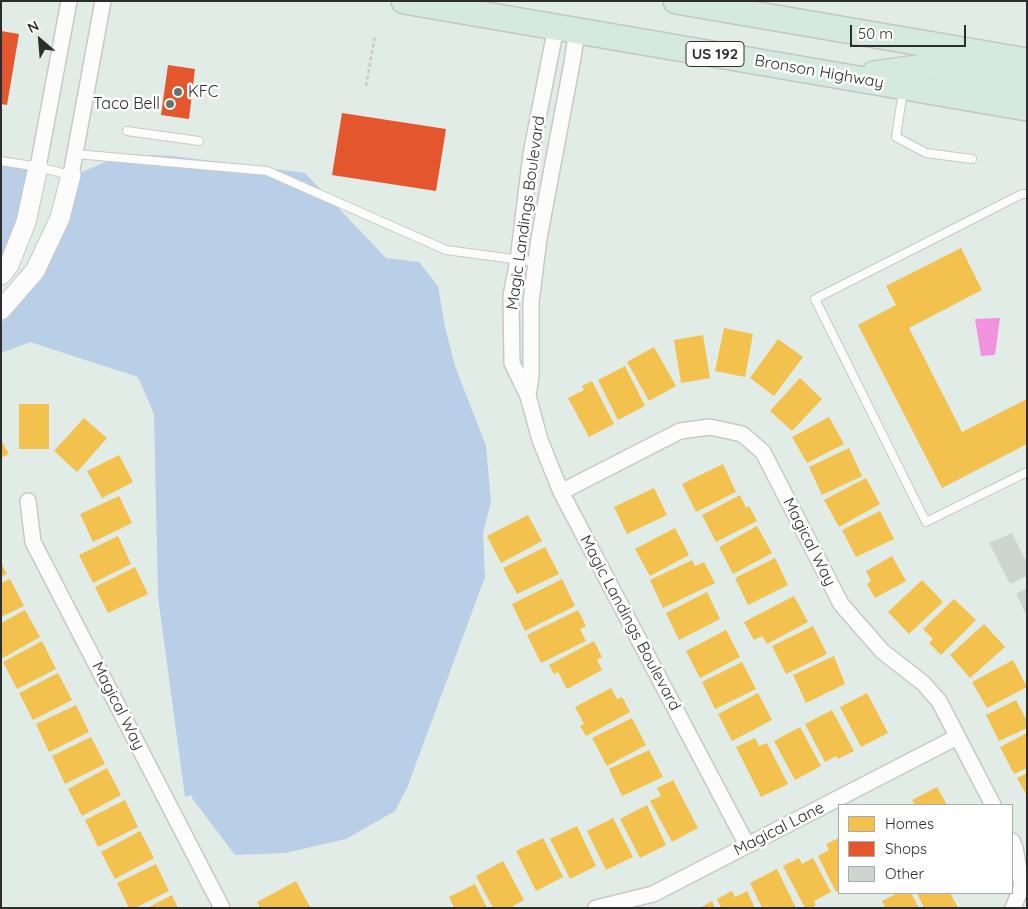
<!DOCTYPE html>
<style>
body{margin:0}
#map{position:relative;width:1028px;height:909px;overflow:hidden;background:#e2ece7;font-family:Quicksand,sans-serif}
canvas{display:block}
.frame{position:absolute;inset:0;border:2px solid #2d2d2d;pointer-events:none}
.legend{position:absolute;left:838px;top:804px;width:175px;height:90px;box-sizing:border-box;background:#fff;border:1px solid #ababab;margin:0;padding:6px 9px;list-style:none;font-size:15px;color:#2d2d2d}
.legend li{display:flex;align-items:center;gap:10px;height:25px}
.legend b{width:25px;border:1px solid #ababab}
.north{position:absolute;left:15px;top:15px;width:50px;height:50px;-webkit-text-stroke:4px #fff;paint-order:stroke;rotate:333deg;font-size:14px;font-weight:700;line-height:20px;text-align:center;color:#2d2d2d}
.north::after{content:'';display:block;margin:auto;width:18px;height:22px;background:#2d2d2d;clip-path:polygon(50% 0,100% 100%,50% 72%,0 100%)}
.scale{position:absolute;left:850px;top:25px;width:116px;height:22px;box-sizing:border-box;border:2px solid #2d2d2d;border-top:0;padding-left:6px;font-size:15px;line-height:18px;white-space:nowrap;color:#2d2d2d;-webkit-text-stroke:4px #fff;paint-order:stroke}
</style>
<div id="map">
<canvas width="1028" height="909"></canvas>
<div class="frame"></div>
<ul class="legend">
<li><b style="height:14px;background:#f2c14e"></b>Homes</li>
<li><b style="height:14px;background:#e4572e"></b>Shops</li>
<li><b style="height:14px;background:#cdd5d1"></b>Other</li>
</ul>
<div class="north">N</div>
<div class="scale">50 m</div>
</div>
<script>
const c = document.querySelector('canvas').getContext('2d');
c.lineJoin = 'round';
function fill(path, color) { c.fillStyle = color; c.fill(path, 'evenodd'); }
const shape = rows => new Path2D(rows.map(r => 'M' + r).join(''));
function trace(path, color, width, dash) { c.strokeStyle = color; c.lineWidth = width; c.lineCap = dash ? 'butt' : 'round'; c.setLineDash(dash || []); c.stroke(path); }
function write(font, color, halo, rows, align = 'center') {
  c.font = font + ' Quicksand,sans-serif'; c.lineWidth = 5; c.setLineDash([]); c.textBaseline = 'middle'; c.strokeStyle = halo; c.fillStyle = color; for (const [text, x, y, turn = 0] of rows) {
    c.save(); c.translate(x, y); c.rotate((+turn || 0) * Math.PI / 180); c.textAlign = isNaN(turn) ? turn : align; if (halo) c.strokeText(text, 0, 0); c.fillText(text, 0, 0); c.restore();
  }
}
fill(shape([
 [124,154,173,156,305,173,386,258,419,262,438,286,445,327,455,366,486,446,491,502,483,533,485,577,407,788,395,811,346,839,285,853,235,855,192,798,192,795,185,797,158,597,154,414,138,377,30,342,1,353,1,323,24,299,41,277,68,222,80,173],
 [1,156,30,162,18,219,1,260]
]), '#b9cfe8');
fill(shape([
 [1000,318,995,355,981,356,975,319]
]), '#f192de');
fill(shape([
 [961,248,982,290,909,328,962,432,1027,399,1027,444,942,488,858,325,896,305,886,286],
 [724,328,753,334,745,377,715,371],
 [703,335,710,378,681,383,674,340],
 [778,339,803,357,774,396,750,378],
 [654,347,676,386,649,401,627,362],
 [625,366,645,406,618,420,598,380],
 [800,378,822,399,792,431,770,411],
 [592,381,614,424,589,437,568,398,584,390,582,386],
 [19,404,49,404,49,449,19,449],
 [829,417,844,444,807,463,792,437],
 [84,418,107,438,77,472,54,451],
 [1,440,9,454,1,458],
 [849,448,862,476,822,495,809,467],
 [119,455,133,482,102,498,87,471],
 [723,464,736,492,696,512,682,484],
 [866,478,880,504,839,527,824,500],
 [654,488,667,515,627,534,614,507],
 [740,495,746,508,749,506,757,521,716,542,702,515],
 [119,496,132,523,93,542,80,514],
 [880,511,894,539,856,557,842,530],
 [528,515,542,541,501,563,487,536],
 [757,526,772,553,733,574,719,547],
 [675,528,689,555,650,576,635,549],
 [118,536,131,564,93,583,79,555],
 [545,547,559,574,517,594,503,568],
 [892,556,906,581,875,598,867,584,871,581,866,571],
 [775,558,788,585,748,605,735,578],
 [692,560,695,566,704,562,715,583,663,608,650,580],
 [1,563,7,574,1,577],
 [135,567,148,594,108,613,95,587],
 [10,579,24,606,1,617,1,583],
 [562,579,575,606,525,631,512,604],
 [922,580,943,602,909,634,888,612],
 [707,592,720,619,679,640,666,613],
 [794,596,808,622,767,644,762,636,754,640,744,622],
 [954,599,976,620,941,655,929,643,933,639,923,629],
 [25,610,40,637,1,659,1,623],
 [578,610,586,626,580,629,586,641,541,663,527,635],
 [984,624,1005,647,970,678,950,655],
 [813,626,827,654,786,674,772,646],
 [726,630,740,657,700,678,686,651],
 [42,641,56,669,17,689,3,662],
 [594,641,602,657,597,660,602,670,567,689,558,672,554,674,549,665],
 [834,656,845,684,806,703,793,675],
 [1013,660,1027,687,987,708,972,682],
 [742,662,756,689,715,709,702,682],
 [58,673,72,700,33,720,19,693],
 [611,688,617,699,622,697,630,712,586,736,580,726,584,724,575,707],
 [758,693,772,720,732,741,718,714],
 [867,693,888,733,861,747,840,707],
 [1016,700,1027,721,1027,728,999,741,986,715],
 [76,705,89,732,49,752,36,724],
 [832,710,854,751,838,759,836,756,825,762,805,724],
 [632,718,646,745,607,766,592,738],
 [800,727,821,766,795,780,774,741],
 [1027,733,1027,768,1014,774,1000,747],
 [91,737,105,764,65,784,52,756],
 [755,738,759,746,767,743,788,784,761,797,736,747],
 [649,750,663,777,622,796,609,769],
 [107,768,121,795,82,816,68,789],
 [1027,773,1027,796,1017,778],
 [673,780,698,828,672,842,650,801,661,796,657,788],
 [937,787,947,805,915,805,912,800],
 [125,800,138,827,98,847,85,820],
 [647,805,666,845,640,858,620,819],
 [613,818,633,857,606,870,587,831],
 [577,826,596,866,570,879,550,839],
 [140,831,154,858,115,879,101,852],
 [543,838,563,877,536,891,516,851],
 [839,838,839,891,836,892,818,856,829,850,826,844],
 [799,858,802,864,813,858,831,892,814,901,816,905,811,908,805,908,783,866],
 [503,861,524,900,510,908,493,908,476,876],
 [156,864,169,891,135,908,129,908,117,883],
 [777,869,796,908,762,908,750,883],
 [296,881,310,907,260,908,257,902],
 [475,884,487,908,454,908,449,897],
 [732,891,735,897,747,891,755,908,721,908,717,899],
 [898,893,911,893,919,908,885,908,882,901],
 [917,893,950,893,958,908,924,908],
 [172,895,178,908,147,908],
 [712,901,715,908,700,908]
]), '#f2c14e');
fill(shape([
 [1,31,19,34,7,105,1,104],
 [168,65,195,69,189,119,161,115],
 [342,113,446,129,436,191,332,175]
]), '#e4572e');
fill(shape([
 [1012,533,1027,563,1027,576,1010,584,989,543],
 [1027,588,1027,616,1016,594]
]), '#cdd5d1');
const service = shape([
 [903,91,896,137,926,153,972,159],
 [127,131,199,141],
 [76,154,267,171,446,250,536,262],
 [1,161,38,167,70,175],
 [1027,194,1022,194,815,299,926,522,1027,472]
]);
const minor = shape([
 [556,27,531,154,518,260,511,296,512,363,528,396,540,440,561,492,747,845],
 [38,167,69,1],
 [71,175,103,1],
 [528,396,531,375,531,302,539,238,572,63,577,31],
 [561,492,680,431,710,427,742,434,763,452,841,604,882,651,923,683,939,701,993,805],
 [28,501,33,542,222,908],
 [1012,841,1015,848,1022,886,1013,908],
 [596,908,653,894,957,737]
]);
const tertiary = shape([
 [1,275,9,265,26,222,38,167],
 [1,310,35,271,60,218,71,175]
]);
const trunk = shape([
 [404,1,1027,108],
 [676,1,1027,61],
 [874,74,931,66,1027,84]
]);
trace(service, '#c7c9c8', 10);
trace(minor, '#c7c9c8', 18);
trace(tertiary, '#c7c9c8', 21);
trace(trunk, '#c3c6c4', 28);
trace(shape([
 [366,86,375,35]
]), '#c9cac9', 2.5, [4, 2.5]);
trace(service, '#fbfcfb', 8);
trace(minor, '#fbfcfb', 15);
trace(tertiary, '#fbfcfb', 19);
trace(trunk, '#d4eae0', 25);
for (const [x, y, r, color] of [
 [178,92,5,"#6c706e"],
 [170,104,5,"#6c706e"]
]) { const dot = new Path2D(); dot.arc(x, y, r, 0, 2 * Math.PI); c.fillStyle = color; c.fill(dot); trace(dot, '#fff', 2); }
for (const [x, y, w] of [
 [715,54,58]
]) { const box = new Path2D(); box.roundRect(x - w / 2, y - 12.5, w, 25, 4); c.fillStyle = '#fff'; c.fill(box); trace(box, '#2d2d2d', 1); }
write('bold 15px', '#2d2d2d', null, [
 ["US 192",715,54]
]);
write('16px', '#2d2d2d', '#fff', [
 ["Bronson Highway",819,72,10],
 ["Magic Landings Boulevard",526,213,-82],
 ["Magical Way",809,542,63],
 ["Magic Landings Boulevard",630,623,62],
 ["Magical Way",118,706,63],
 ["Magical Lane",779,829,-27]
]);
write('16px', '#2d2d2d', '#fff', [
 ["KFC",188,92],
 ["Taco Bell",160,104,"right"]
], 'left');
</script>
